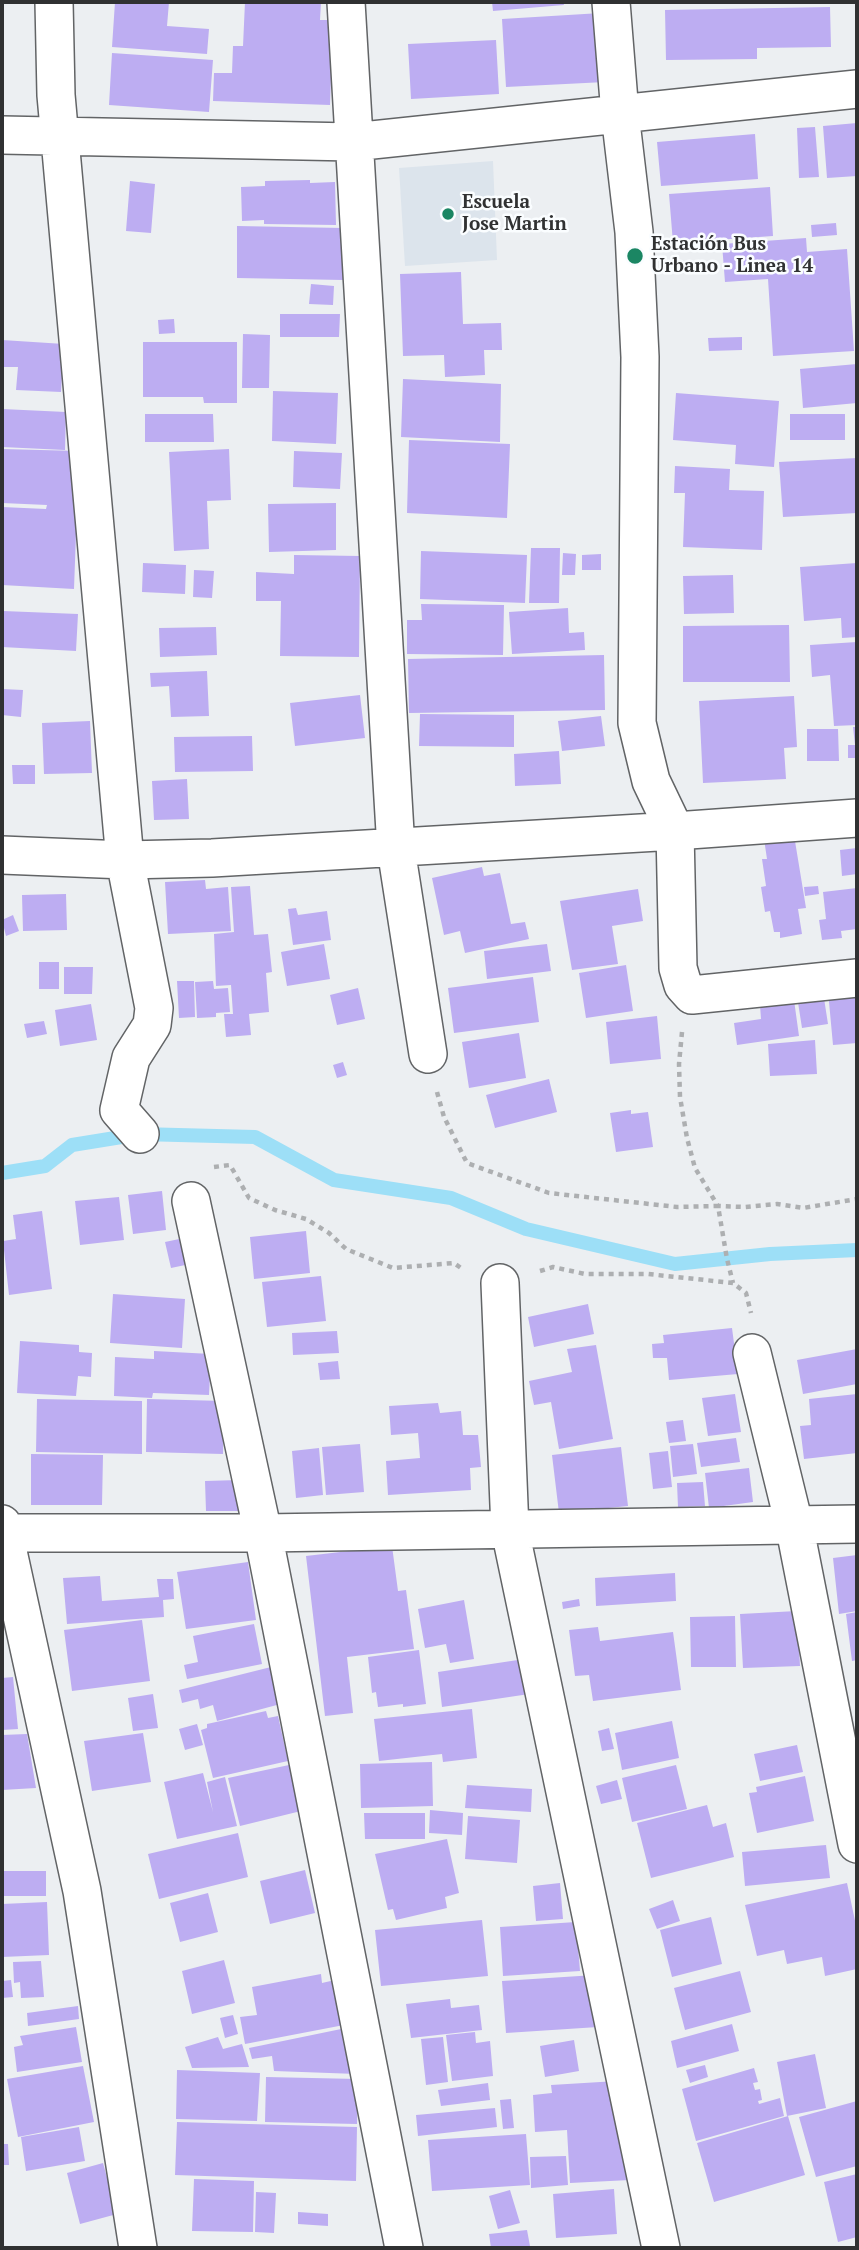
<!DOCTYPE html>
<meta charset="utf-8">
<style>
body{margin:0}
#map{position:relative;width:859px;height:2250px;overflow:hidden;background:#eceff2;font-family:"PT Serif",serif}
canvas{display:block}
.frame{position:absolute;inset:0;border:4px solid #303132;pointer-events:none}
</style>
<div id="map">
<canvas width="859" height="2250"></canvas>
<div class="frame"></div>
</div>
<script>
const c = document.querySelector('canvas').getContext('2d');
c.lineJoin = 'round';
function fill(path, color) { c.fillStyle = color; c.fill(path, 'evenodd'); }
const shape = rows => new Path2D(rows.map(r => 'M' + r).join(''));
function trace(path, color, width, dash) { c.strokeStyle = color; c.lineWidth = width; c.lineCap = dash ? 'butt' : 'round'; c.setLineDash(dash || []); c.stroke(path); }
function write(font, color, halo, rows, align = 'center') {
  c.font = font + ' "PT Serif",serif'; c.lineWidth = 5; c.setLineDash([]); c.textBaseline = 'middle'; c.strokeStyle = halo; c.fillStyle = color; for (const [text, x, y, turn = 0] of rows) {
    c.save(); c.translate(x, y); c.rotate((+turn || 0) * Math.PI / 180); c.textAlign = isNaN(turn) ? turn : align; if (halo) c.strokeText(text, 0, 0); c.fillText(text, 0, 0); c.restore();
  }
}
fill(shape([
 [493,161,497,260,405,266,399,168]
]), '#dce4ec');
trace(shape([
 [2,1173,45,1166,72,1145,140,1134,255,1137,334,1180,451,1198,526,1229,675,1264,770,1254,857,1250]
]), '#9ddff7', 14);
fill(shape([
 [115,2,169,2,167,26,209,29,207,54,112,47],
 [245,2,321,2,320,20,333,20,330,105,213,101,214,73,232,73,233,46,243,46],
 [492,2,563,2,564,5,493,11],
 [830,7,831,47,757,48,757,59,666,60,665,10],
 [601,13,605,82,506,87,502,19],
 [496,40,499,94,411,99,408,44],
 [112,53,213,60,209,112,109,105],
 [857,123,857,176,827,178,823,126],
 [815,127,819,177,799,178,797,128],
 [755,134,758,179,661,186,657,142],
 [310,180,310,183,335,182,336,225,264,224,264,220,242,221,241,187,265,186,265,181],
 [130,181,155,184,151,233,126,231],
 [770,187,773,236,673,243,669,194],
 [836,223,837,235,812,237,811,225],
 [237,226,343,228,343,280,237,278],
 [806,238,807,252,847,249,854,351,773,356,768,279,725,282,722,244],
 [461,272,463,324,501,323,502,350,484,350,485,375,445,377,444,355,403,356,400,274],
 [311,284,334,286,333,305,309,304],
 [280,314,340,314,339,337,280,337],
 [174,319,175,333,159,334,158,320],
 [243,334,270,335,269,388,242,388],
 [742,337,742,350,709,351,708,338],
 [2,340,64,344,61,392,16,390,18,367,2,367],
 [143,342,237,342,237,403,204,403,203,397,143,397],
 [857,364,857,403,803,408,800,369],
 [403,379,501,384,500,442,401,437],
 [273,391,338,393,336,444,272,441],
 [676,393,779,401,774,467,735,464,736,445,673,440],
 [2,409,66,412,65,450,2,447],
 [145,414,213,414,214,442,145,442],
 [790,414,845,414,845,440,790,440],
 [409,440,510,444,507,518,407,513],
 [2,449,79,451,74,589,2,585,2,507,46,509,47,505,2,503],
 [229,449,231,500,207,501,209,549,174,551,169,452],
 [294,451,342,453,340,489,293,487],
 [857,458,857,513,783,517,779,462],
 [675,466,730,469,729,490,764,491,762,550,683,547,685,493,674,493],
 [336,503,336,550,269,552,268,504],
 [531,548,560,548,559,603,529,603],
 [421,551,527,555,525,603,420,599],
 [563,553,576,554,575,575,562,575],
 [601,554,601,570,582,570,582,555],
 [294,555,360,556,359,657,280,656,281,601,256,601,256,572,294,574],
 [143,563,186,565,185,594,142,592],
 [857,563,857,637,842,638,841,618,804,621,800,567],
 [194,570,214,571,212,598,193,597],
 [733,575,734,613,684,614,683,576],
 [421,604,504,605,503,655,407,654,407,620,422,620],
 [568,608,569,633,584,632,585,650,512,654,509,612],
 [3,611,78,614,76,651,2,647],
 [789,625,790,682,683,682,683,626],
 [216,627,217,655,160,657,159,628],
 [857,642,857,725,834,726,830,675,812,677,810,645],
 [604,655,605,710,409,713,408,659],
 [207,671,209,716,171,717,169,686,151,687,150,673],
 [2,689,23,690,21,717,2,715],
 [360,695,365,738,295,746,290,703],
 [794,696,797,747,784,748,786,779,703,783,699,701],
 [420,714,514,715,514,747,419,746],
 [601,716,605,746,562,751,558,721],
 [90,721,92,773,44,774,42,723],
 [853,727,857,727,857,758,848,758,848,745,855,745],
 [807,729,838,729,839,761,807,761],
 [252,736,253,771,175,772,174,737],
 [559,751,561,784,515,786,514,754],
 [12,765,35,765,35,784,13,784],
 [187,779,189,819,154,820,152,781],
 [794,835,806,908,798,909,802,934,780,938,780,932,774,932,770,911,765,912,761,887,766,886,762,859,767,859,764,839],
 [857,848,857,874,842,876,840,850],
 [482,867,484,876,500,873,511,924,525,922,529,939,465,953,460,931,444,935,432,878],
 [205,880,206,889,228,887,231,931,168,934,165,882],
 [250,886,254,935,268,934,272,972,266,973,269,1012,249,1014,251,1035,226,1037,224,1014,233,1014,231,985,216,986,214,934,234,932,231,887],
 [818,886,819,894,805,896,804,887],
 [857,888,857,929,841,931,842,938,822,940,819,920,826,919,823,892],
 [638,889,643,921,612,926,618,964,572,970,560,901],
 [66,894,67,930,23,931,22,895],
 [296,908,298,915,327,911,331,940,293,945,288,909],
 [13,915,19,931,6,936,2,920],
 [324,944,330,979,287,986,281,952],
 [547,944,551,971,487,979,484,951],
 [39,962,59,962,59,989,39,989],
 [626,965,633,1011,586,1018,579,973],
 [64,967,93,967,92,994,64,994],
 [533,977,539,1022,454,1033,448,988],
 [177,981,194,981,195,1017,179,1018],
 [213,981,214,989,228,988,230,1012,216,1013,216,1017,197,1018,195,982],
 [358,988,365,1019,337,1025,330,995],
 [857,988,857,1043,833,1045,828,991],
 [823,992,828,1024,802,1028,797,996],
 [794,1000,799,1036,737,1045,734,1023,761,1019,760,1005],
 [91,1004,97,1040,60,1046,55,1010],
 [657,1016,661,1059,610,1064,606,1022],
 [44,1021,47,1034,27,1038,24,1024],
 [519,1033,526,1078,469,1088,462,1042],
 [815,1040,817,1074,770,1076,768,1044],
 [343,1062,347,1075,337,1078,333,1065],
 [549,1079,557,1112,495,1128,486,1095],
 [631,1110,631,1114,648,1112,653,1147,616,1152,610,1113],
 [162,1191,166,1230,133,1234,128,1195],
 [119,1197,124,1240,80,1245,75,1201],
 [42,1211,52,1289,9,1295,3,1241,16,1239,13,1215],
 [306,1231,310,1273,254,1279,250,1237],
 [184,1238,190,1264,171,1268,165,1242],
 [321,1276,326,1321,267,1327,262,1282],
 [113,1294,185,1299,182,1348,110,1343],
 [588,1304,594,1334,534,1347,528,1317],
 [732,1328,738,1374,669,1380,667,1358,653,1358,652,1344,664,1343,663,1335],
 [337,1331,339,1353,293,1355,292,1333],
 [20,1341,79,1345,79,1352,92,1353,91,1377,78,1376,76,1396,17,1393],
 [596,1345,613,1439,559,1449,551,1402,534,1405,529,1381,572,1372,567,1349],
 [857,1349,857,1384,803,1394,797,1360],
 [154,1351,211,1354,209,1395,153,1393,152,1398,114,1396,115,1357,154,1359],
 [338,1361,340,1379,320,1380,318,1363],
 [735,1394,741,1432,708,1436,702,1398],
 [857,1394,857,1453,804,1459,800,1426,811,1425,809,1399],
 [37,1399,142,1401,142,1454,36,1452],
 [147,1399,224,1401,223,1454,146,1452],
 [438,1403,440,1413,461,1411,463,1435,478,1435,481,1467,470,1468,471,1490,388,1495,386,1461,420,1458,418,1433,391,1435,389,1406],
 [683,1420,686,1441,669,1443,666,1422],
 [736,1438,740,1462,701,1467,697,1443],
 [360,1444,364,1492,326,1495,322,1447],
 [693,1444,697,1474,673,1477,670,1446],
 [621,1447,628,1506,559,1513,552,1455],
 [319,1448,323,1495,296,1498,292,1451],
 [668,1451,672,1487,653,1489,649,1453],
 [31,1454,103,1455,102,1505,31,1505],
 [749,1468,753,1502,709,1508,705,1473],
 [239,1480,240,1511,206,1511,205,1481],
 [703,1482,705,1506,678,1507,677,1483],
 [392,1546,398,1591,406,1590,414,1649,347,1657,353,1713,325,1716,306,1556],
 [857,1555,857,1611,839,1614,833,1558],
 [248,1562,256,1620,186,1629,177,1572],
 [675,1573,676,1601,596,1606,595,1578],
 [100,1576,102,1601,159,1597,157,1579,173,1579,174,1599,163,1600,164,1617,67,1624,63,1578],
 [579,1599,580,1606,563,1609,562,1602],
 [464,1600,474,1659,450,1663,446,1644,425,1648,418,1609],
 [797,1611,800,1666,743,1668,740,1614],
 [857,1612,857,1660,852,1661,846,1614],
 [735,1616,736,1667,691,1667,690,1617],
 [142,1620,150,1681,72,1691,64,1630],
 [254,1624,262,1664,187,1679,184,1665,198,1662,193,1636],
 [598,1627,600,1641,673,1632,681,1690,593,1701,589,1675,575,1676,569,1630],
 [419,1650,426,1704,403,1707,403,1704,378,1707,376,1692,372,1693,368,1657],
 [531,1658,536,1693,442,1707,438,1672],
 [279,1665,288,1702,217,1721,213,1705,200,1709,198,1699,182,1703,179,1690],
 [13,1677,18,1729,2,1730,2,1678],
 [153,1694,158,1728,133,1731,128,1698],
 [472,1709,477,1758,443,1762,442,1754,379,1761,374,1719],
 [266,1711,268,1718,278,1716,288,1761,213,1778,201,1730,207,1728,207,1724],
 [672,1721,679,1758,622,1770,615,1733],
 [197,1724,203,1745,185,1750,179,1729],
 [609,1728,614,1749,602,1751,598,1731],
 [143,1733,151,1782,92,1791,84,1741],
 [27,1734,36,1788,2,1790,2,1735],
 [797,1745,803,1772,760,1781,754,1754],
 [432,1762,433,1806,361,1808,360,1764],
 [289,1765,301,1811,240,1826,228,1778],
 [676,1765,687,1809,632,1822,622,1778],
 [203,1773,213,1812,207,1782,225,1777,237,1826,177,1839,164,1782],
 [805,1776,814,1821,757,1833,749,1793,757,1792,756,1787],
 [617,1780,622,1799,601,1804,596,1786],
 [467,1785,532,1789,531,1812,465,1808],
 [707,1805,713,1827,726,1823,734,1857,651,1878,637,1823],
 [430,1810,463,1813,462,1835,429,1833],
 [364,1813,425,1813,425,1839,365,1839],
 [468,1816,520,1820,517,1863,465,1859],
 [238,1833,248,1877,159,1899,148,1854],
 [447,1839,459,1893,445,1897,447,1908,396,1920,393,1909,388,1910,375,1854],
 [826,1845,830,1878,745,1886,742,1852],
 [305,1870,315,1913,270,1924,260,1881],
 [2,1871,46,1871,46,1896,2,1896],
 [560,1883,563,1919,536,1921,533,1886],
 [847,1883,857,1930,857,1969,825,1976,822,1957,787,1964,784,1950,757,1956,745,1905],
 [208,1893,218,1932,180,1942,170,1903],
 [673,1900,680,1921,657,1929,649,1909],
 [47,1902,49,1955,2,1957,2,1904],
 [711,1917,722,1964,672,1977,660,1930],
 [482,1920,488,1976,381,1986,375,1930],
 [576,1922,580,1971,503,1976,500,1927],
 [224,1960,235,2003,192,2014,182,1971],
 [41,1961,44,1997,21,1998,20,1982,14,1983,13,1962],
 [740,1971,751,2012,685,2030,674,1988],
 [321,1974,322,1983,335,1980,344,2025,245,2044,240,2017,257,2015,252,1987],
 [595,1975,598,2027,506,2033,502,1981],
 [11,1980,13,1997,2,1998,2,1981],
 [450,1999,451,2008,479,2005,482,2030,411,2038,406,2004],
 [78,2006,79,2019,28,2026,27,2013],
 [233,2015,238,2034,225,2038,220,2018],
 [732,2024,739,2051,677,2068,671,2041],
 [76,2027,82,2062,17,2072,14,2047,23,2045,20,2036],
 [346,2028,357,2074,274,2071,272,2056,252,2059,249,2048],
 [475,2032,476,2043,490,2041,493,2076,452,2081,446,2035],
 [218,2037,223,2049,242,2044,249,2067,192,2068,185,2047],
 [443,2037,448,2082,426,2085,421,2039],
 [574,2040,579,2071,545,2077,540,2046],
 [815,2054,826,2108,787,2116,777,2062],
 [705,2065,708,2077,690,2083,686,2070],
 [83,2066,94,2122,18,2137,7,2079],
 [754,2068,758,2082,753,2083,755,2090,760,2089,762,2100,758,2101,759,2104,780,2098,784,2116,696,2141,682,2089],
 [177,2070,260,2073,257,2121,176,2119],
 [266,2077,358,2079,357,2124,265,2122],
 [617,2081,630,2180,570,2183,567,2130,535,2132,533,2095,552,2093,551,2085],
 [488,2083,490,2100,441,2106,438,2090],
 [511,2099,514,2128,503,2129,500,2100],
 [857,2101,857,2166,816,2177,799,2117],
 [495,2108,497,2127,418,2136,416,2115],
 [788,2116,805,2175,714,2202,697,2143],
 [177,2122,357,2127,356,2181,175,2175],
 [79,2127,85,2161,26,2171,21,2137],
 [526,2134,530,2185,432,2191,428,2140],
 [2,2144,8,2144,9,2165,2,2165],
 [566,2156,568,2185,531,2188,530,2157],
 [103,2163,117,2214,80,2224,67,2173],
 [857,2174,857,2237,838,2242,824,2182],
 [194,2179,254,2181,253,2232,192,2231],
 [614,2189,617,2234,556,2238,553,2194],
 [510,2190,520,2223,498,2229,489,2196],
 [256,2192,276,2193,274,2233,255,2232],
 [298,2212,328,2214,328,2226,298,2224],
 [527,2230,530,2246,491,2248,489,2234]
]), '#bdadf2');
const street = shape([
 [54,2,56,95,125,860,154,1008,152,1025,131,1058,119,1110,140,1134],
 [346,2,396,849,428,1054],
 [611,2,620,114,634,232,640,357,637,723,651,781,675,831,857,818],
 [2,135,353,142,857,89],
 [2,855,125,860,212,858,675,831,678,968,683,985,692,995,857,978],
 [191,1201,263,1533,404,2248],
 [500,1283,510,1530,661,2248],
 [752,1353,794,1524,857,1844],
 [2,1524,82,1891,138,2248],
 [2,1533,263,1533,857,1524]
]);
trace(street, '#626466', 40);
trace(shape([
 [682,1032,679,1064,680,1097,687,1138,695,1168,718,1206,745,1207,777,1204,803,1208,857,1199],
 [437,1092,444,1117,467,1163,549,1193,677,1207,718,1206,727,1259,733,1283],
 [214,1167,230,1165,249,1198,275,1210,306,1219,329,1233,346,1249,393,1268,454,1263,461,1268],
 [540,1271,553,1267,585,1274,648,1274,733,1283,746,1293,751,1313]
]), '#adafb1', 4.5, [5, 5]);
trace(street, '#fff', 37);
for (const [x, y, r, color] of [
 [448,214,7,"#1b8663"],
 [635,256,9,"#1b8663"]
]) { const dot = new Path2D(); dot.arc(x, y, r, 0, 2 * Math.PI); c.fillStyle = color; c.fill(dot); trace(dot, '#fafdff', 2.5); }
write('bold 19px', '#303132', '#fafdff', [
 ["Escuela",462,203],
 ["Jose Martin",462,225],
 ["Estación Bus",651,245],
 ["Urbano - Linea 14",651,267]
], 'left');
</script>
